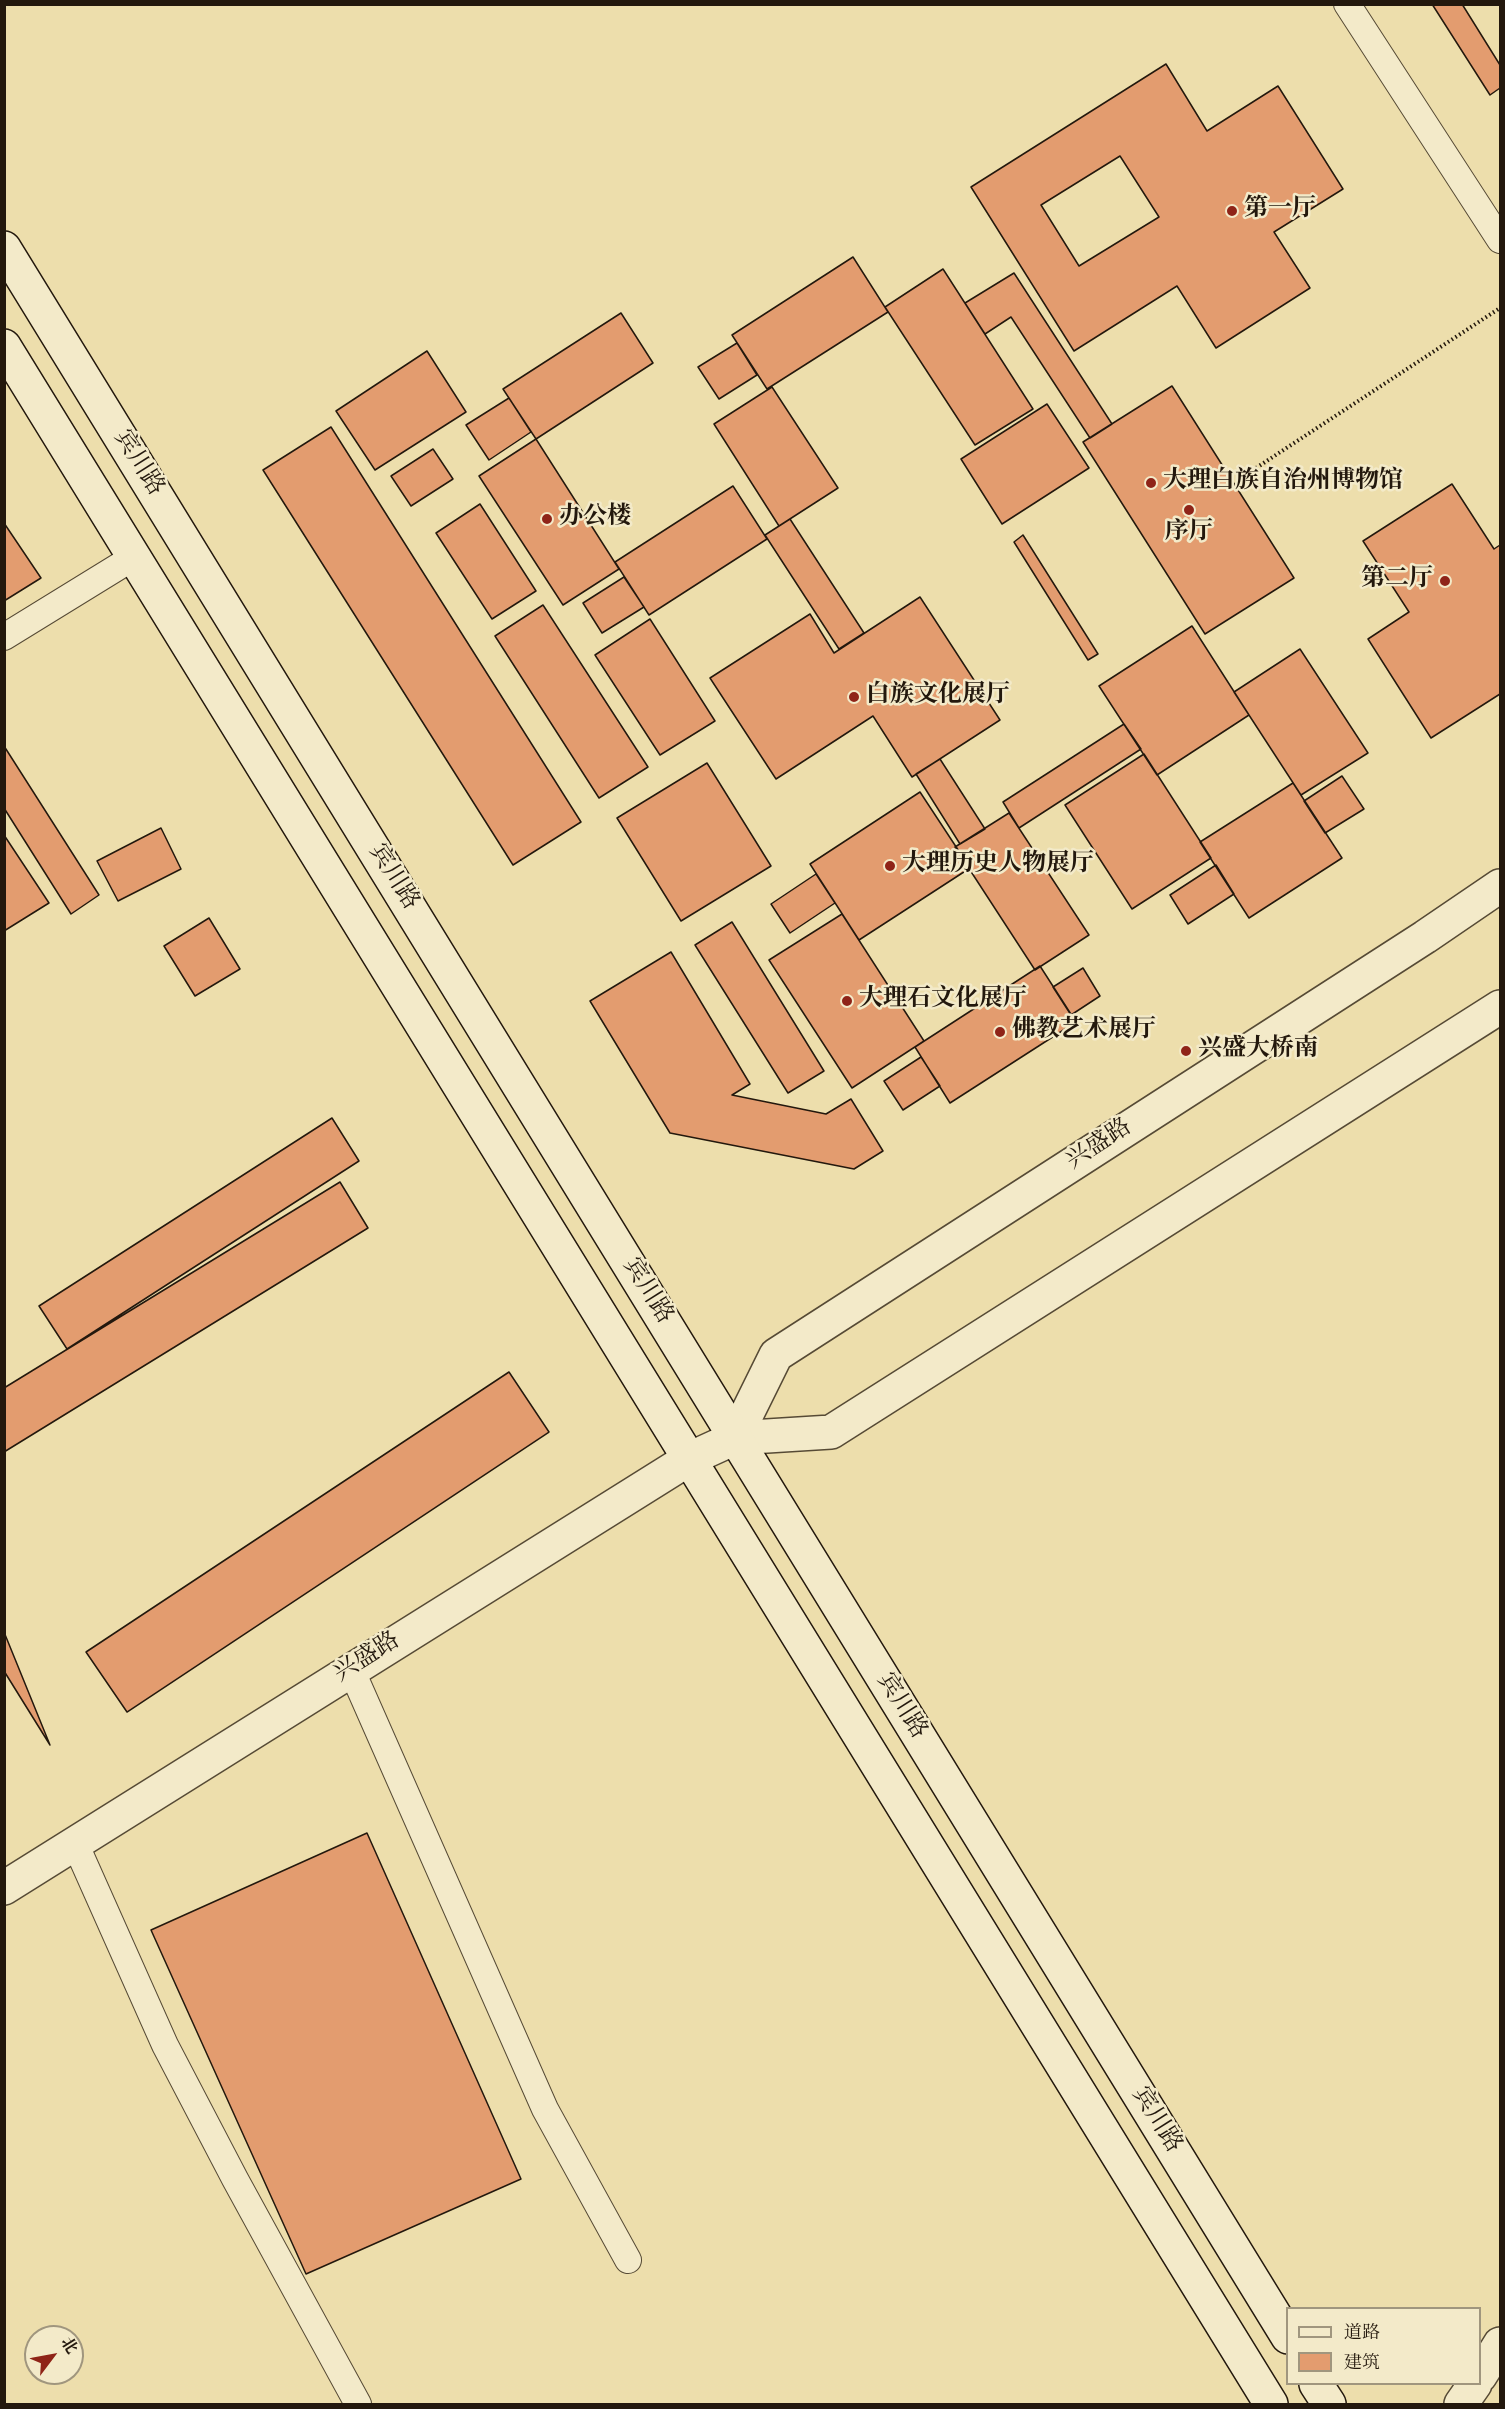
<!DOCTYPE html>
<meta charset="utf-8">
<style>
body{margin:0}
#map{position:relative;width:1505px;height:2409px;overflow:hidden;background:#eddeac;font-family:"Sorts Mill Goudy","Noto Serif SC",serif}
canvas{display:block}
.frame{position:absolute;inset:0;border:6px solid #23180d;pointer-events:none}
.legend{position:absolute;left:1286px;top:2307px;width:195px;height:78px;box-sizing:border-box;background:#f3eac9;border:2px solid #a0967e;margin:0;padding:8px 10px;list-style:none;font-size:18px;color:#23180d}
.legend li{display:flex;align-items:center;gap:12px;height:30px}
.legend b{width:30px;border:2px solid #a0967e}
.north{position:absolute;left:24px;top:2325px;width:60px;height:60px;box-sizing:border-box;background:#f3eac9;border:2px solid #a0967e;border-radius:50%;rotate:58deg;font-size:16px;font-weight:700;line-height:24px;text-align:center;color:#23180d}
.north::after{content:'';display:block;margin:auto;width:21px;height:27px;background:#8f2418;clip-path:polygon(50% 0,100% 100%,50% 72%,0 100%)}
</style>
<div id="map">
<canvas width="1505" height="2409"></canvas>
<div class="frame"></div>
<ul class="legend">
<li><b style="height:8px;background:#f3eac9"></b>道路</li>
<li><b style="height:16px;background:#e39c6f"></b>建筑</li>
</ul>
<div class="north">北</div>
</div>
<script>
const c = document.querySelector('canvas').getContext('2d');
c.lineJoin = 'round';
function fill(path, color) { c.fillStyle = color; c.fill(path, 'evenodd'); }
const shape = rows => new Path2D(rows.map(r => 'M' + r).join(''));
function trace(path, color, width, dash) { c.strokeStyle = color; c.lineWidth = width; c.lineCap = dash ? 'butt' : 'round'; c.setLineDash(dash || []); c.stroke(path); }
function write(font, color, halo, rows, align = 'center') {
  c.font = font + ' "Sorts Mill Goudy","Noto Serif SC",serif'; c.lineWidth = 5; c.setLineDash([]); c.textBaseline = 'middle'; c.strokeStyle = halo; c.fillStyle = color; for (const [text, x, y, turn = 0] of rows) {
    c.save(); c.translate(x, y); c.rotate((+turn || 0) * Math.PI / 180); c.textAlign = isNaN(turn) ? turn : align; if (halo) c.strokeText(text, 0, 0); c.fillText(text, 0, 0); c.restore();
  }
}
const building = shape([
 [1432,4,1462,4,1500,65,1500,88,1490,95,1432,4],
 [1166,64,1207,131,1278,86,1343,189,1274,232,1310,288,1216,348,1177,286,1074,351,971,187,1166,64],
 [1120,156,1159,217,1079,266,1041,205,1120,156],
 [853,257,888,312,767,389,732,335,853,257],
 [943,269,1033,409,975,445,885,307,943,269],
 [1014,273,1112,424,1090,438,1011,317,985,334,965,303,1014,273],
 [621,313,653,363,536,439,503,389,621,313],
 [737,343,757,375,719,399,698,367,737,343],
 [427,351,466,412,375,470,336,411,427,351],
 [1172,386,1294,578,1205,634,1083,442,1172,386],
 [772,387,838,488,779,526,714,424,772,387],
 [509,398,531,432,489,460,466,425,509,398],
 [1047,404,1089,468,1002,524,961,459,1047,404],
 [331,427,581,822,513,865,263,470,331,427],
 [536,439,619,569,563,605,479,476,536,439],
 [433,449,453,479,411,506,391,476,433,449],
 [1452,484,1494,549,1500,545,1500,694,1431,738,1368,639,1409,612,1363,541,1452,484],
 [733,486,767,539,649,615,615,562,733,486],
 [480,504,536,591,492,619,436,533,480,504],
 [790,519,864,633,839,649,765,535,790,519],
 [4,523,41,578,4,601,4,523],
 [1023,535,1098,654,1088,660,1014,542,1023,535],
 [624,577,644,607,602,633,583,603,624,577],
 [920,597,1000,720,912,777,873,716,776,779,710,678,810,614,834,653,920,597],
 [543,605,648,767,599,798,495,636,543,605],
 [650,619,715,721,660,755,595,655,650,619],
 [1192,626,1249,715,1157,775,1099,686,1192,626],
 [1300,649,1368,753,1301,795,1234,692,1300,649],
 [1124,724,1141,749,1019,828,1003,802,1124,724],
 [4,746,99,895,71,914,4,808,4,746],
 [1144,754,1211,858,1132,909,1065,805,1144,754],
 [940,759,985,829,960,844,916,774,940,759],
 [707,763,771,866,681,921,617,818,707,763],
 [1342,776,1364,809,1325,833,1304,801,1342,776],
 [1293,783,1342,858,1249,918,1200,842,1293,783],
 [920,792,970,868,859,940,810,864,920,792],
 [1009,813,1089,935,1035,970,955,847,1009,813],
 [161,828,181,869,118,901,97,861,161,828],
 [4,835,49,903,4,931,4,835],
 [1216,865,1234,894,1188,924,1170,895,1216,865],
 [816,874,835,903,790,933,771,904,816,874],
 [842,914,924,1041,852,1088,769,960,842,914],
 [209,918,240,969,195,996,164,946,209,918],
 [732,922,824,1071,788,1093,695,945,732,922],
 [671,952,750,1084,732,1095,826,1114,851,1099,883,1151,854,1169,670,1133,590,1001,671,952],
 [1040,966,1076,1022,950,1103,915,1047,1040,966],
 [1083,968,1100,996,1071,1015,1053,987,1083,968],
 [921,1057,940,1086,903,1110,884,1081,921,1057],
 [332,1118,359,1161,67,1349,39,1306,332,1118],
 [340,1182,368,1228,4,1452,4,1388,340,1182],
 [509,1372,549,1432,127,1712,86,1652,509,1372],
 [4,1632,50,1745,4,1671,4,1632],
 [367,1833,521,2179,306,2274,151,1930,367,1833]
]);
fill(building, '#e39c6f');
trace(building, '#23180d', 1.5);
const service = shape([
 [1347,4,1500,240],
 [4,637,134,557],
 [351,1669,545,2109,628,2260],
 [75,1843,165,2045,235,2179,358,2404]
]);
const minor = shape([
 [1480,2376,1500,2344],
 [1461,2404,1475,2384]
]);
const tertiary = shape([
 [735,1438,776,1355,1425,937,1500,886],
 [4,1888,689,1459,735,1438,831,1432,1500,1007]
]);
const secondary = shape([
 [4,248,1288,2337],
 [4,346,1271,2404],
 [1316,2384,1329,2404]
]);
trace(service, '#564a35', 28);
trace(minor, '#564a35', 36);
trace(tertiary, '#564a35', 36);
trace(secondary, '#23180d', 36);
trace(shape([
 [1256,468,1500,308]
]), '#23180d', 4, [1.5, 3]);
trace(service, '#f3eac9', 26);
trace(minor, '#f3eac9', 33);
trace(tertiary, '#f3eac9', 33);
trace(secondary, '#f3eac9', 33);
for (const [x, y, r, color] of [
 [1232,211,6,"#8f2418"],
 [1151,483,6,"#8f2418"],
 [1189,510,6,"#8f2418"],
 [547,519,6,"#8f2418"],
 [1445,581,6,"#8f2418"],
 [854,697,6,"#8f2418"],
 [890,866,6,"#8f2418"],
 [847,1001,6,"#8f2418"],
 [1000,1032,6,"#8f2418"],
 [1186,1051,6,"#8f2418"]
]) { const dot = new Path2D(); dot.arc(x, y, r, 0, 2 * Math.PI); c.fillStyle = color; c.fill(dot); trace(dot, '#f3eac9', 2); }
write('bold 24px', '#23180d', '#f3eac9', [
 ["第一厅",1244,211],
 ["大理白族自治州博物馆",1163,483],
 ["办公楼",559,519],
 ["序厅",1189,534,"center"],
 ["第二厅",1433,581,"right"],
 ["白族文化展厅",866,697],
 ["大理历史人物展厅",902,866],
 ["大理石文化展厅",859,1001],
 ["佛教艺术展厅",1012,1032],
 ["兴盛大桥南",1198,1051]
], 'left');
write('24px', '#23180d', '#f3eac9', [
 ["宾川路",137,464,58],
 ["宾川路",392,878,58],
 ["兴盛路",1100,1146,-33],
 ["宾川路",646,1292,58],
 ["兴盛路",368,1659,-32],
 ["宾川路",900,1707,58],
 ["宾川路",1155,2121,58]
]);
</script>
